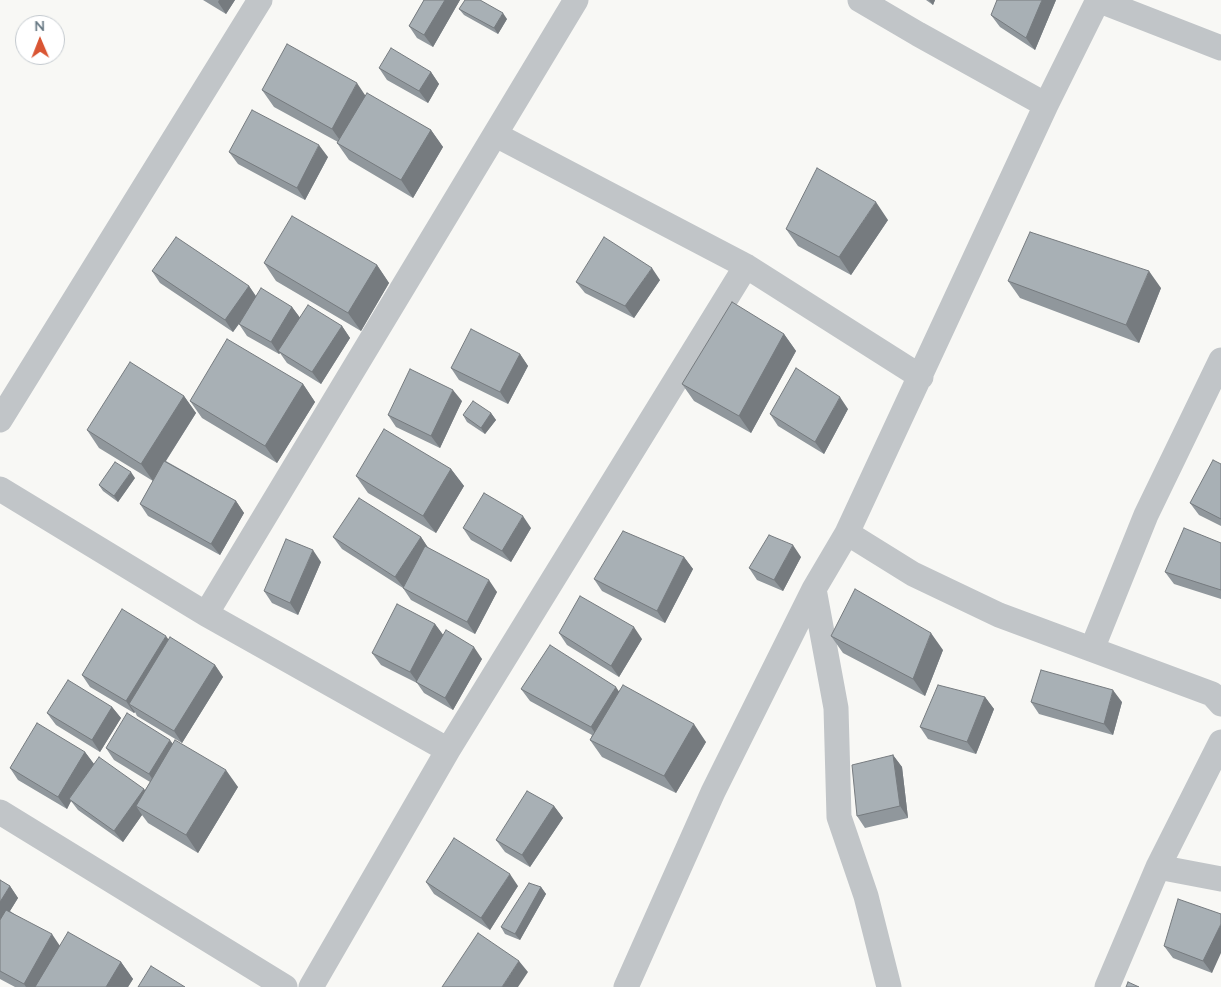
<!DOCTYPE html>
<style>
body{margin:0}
#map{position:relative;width:1221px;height:987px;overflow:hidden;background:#f8f8f5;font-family:Lato,sans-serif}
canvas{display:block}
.north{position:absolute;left:15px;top:15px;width:50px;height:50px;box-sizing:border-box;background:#fff;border:1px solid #c3c9ce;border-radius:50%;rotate:359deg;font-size:14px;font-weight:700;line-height:20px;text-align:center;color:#687984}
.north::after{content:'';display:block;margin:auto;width:18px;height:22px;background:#d95533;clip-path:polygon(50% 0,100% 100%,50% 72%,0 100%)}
</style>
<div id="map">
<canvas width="1221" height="987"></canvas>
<div class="north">N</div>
</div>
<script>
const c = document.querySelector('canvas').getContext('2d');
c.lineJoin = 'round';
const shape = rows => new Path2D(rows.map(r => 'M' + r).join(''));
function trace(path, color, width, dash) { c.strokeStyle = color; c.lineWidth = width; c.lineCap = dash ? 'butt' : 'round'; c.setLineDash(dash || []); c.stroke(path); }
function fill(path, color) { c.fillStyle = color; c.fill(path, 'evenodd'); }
trace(shape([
 [860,0,918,34,1046,105],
 [1098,0,1221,48],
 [496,135,746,266,921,377],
 [0,420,260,0],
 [0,489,206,614,448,750],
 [847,533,913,574,999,615,1212,694,1221,704],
 [814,589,836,708,839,817,866,896,889,987],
 [206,614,576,0],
 [1092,649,1146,515,1221,360],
 [0,812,285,987],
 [1158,867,1221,879],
 [311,987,448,750,746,266],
 [626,987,713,792,814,589,847,533,1046,105,1098,0],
 [1107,987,1158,867,1221,742]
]), '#c1c5c8', 25);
fill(shape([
 [203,0,235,0,226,14],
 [424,0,460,0,433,47,417,38,409,26],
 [926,0,935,0,933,5],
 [1056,0,1035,50,1000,27,991,15],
 [459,9,507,19,498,34,464,15],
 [379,68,431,72,439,84,428,103,387,80],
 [262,90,366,95,431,130,443,147,413,198,349,160,337,143,338,142,274,107],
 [229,152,328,157,305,200,238,164],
 [888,220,851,275,798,246,786,229],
 [264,263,377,265,389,283,361,331,276,281],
 [152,271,249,286,256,296,292,307,300,318,342,326,350,338,321,384,287,363,280,353,279,354,247,336,239,324,233,332,160,283],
 [660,280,634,318,585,293,576,282],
 [1008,281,1161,288,1139,343,1020,298],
 [784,334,796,351,751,433,694,401,682,384],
 [520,354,528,366,508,404,459,380,451,368],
 [303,384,315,402,277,463,202,418,190,401],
 [184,396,196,413,166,461,236,501,244,513,220,555,148,516,140,504,153,481,99,448,87,430],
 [462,401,440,448,396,427,388,415],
 [848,409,824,454,778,426,770,414],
 [491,413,496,420,485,434,467,422,463,415],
 [1221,464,1221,526,1199,515,1190,503],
 [451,469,464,486,436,533,368,493,356,476],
 [135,478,118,502,103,491,99,485],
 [463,528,531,528,511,562,471,540],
 [333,537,421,537,428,548,497,592,475,634,411,600,403,588,342,549],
 [1221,543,1221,599,1174,584,1165,572],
 [684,557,693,569,665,623,602,591,594,579],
 [801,557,783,591,757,580,749,568],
 [321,562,298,615,272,603,264,591],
 [435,624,443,635,482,659,453,710,424,693,417,683,381,665,372,653],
 [559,633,642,639,619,677,567,645],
 [831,636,943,650,925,696,843,653],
 [169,639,215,665,223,677,182,743,137,716,135,712,134,713,90,687,82,675],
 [521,689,619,691,706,742,676,793,602,757,590,740,592,735,530,701],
 [985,697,994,709,976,754,928,739,920,727],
 [1031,702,1122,702,1113,735,1039,714],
 [112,707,121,718,100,752,56,725,47,713],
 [173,744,238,787,198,853,148,823,142,815,123,842,78,810,71,801,67,809,18,780,10,768,85,752,94,764,145,790,150,782,114,760,106,748],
 [893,755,902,767,908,818,865,828,857,816],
 [554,806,563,818,530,867,505,852,496,840],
 [0,880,10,886,18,898,10,911,60,946,121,962,133,979,128,987,15,987,0,979],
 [426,882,518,886,490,930,434,894],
 [541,887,546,894,520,940,505,934,501,927],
 [1221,914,1212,973,1173,958,1164,946]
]), '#90979c');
fill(shape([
 [219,0,235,0,226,14,218,2],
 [445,0,460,0,433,47,424,35],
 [929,0,935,0,933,5],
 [1042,0,1056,0,1035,50,1026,38],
 [503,13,507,19,498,34,494,28],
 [431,72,439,84,428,103,419,91],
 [357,83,369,101,344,146,332,129],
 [431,130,443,147,413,198,401,180],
 [319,145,328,157,305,200,297,188],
 [876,202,888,220,851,275,839,257],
 [377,265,389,283,361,331,348,313],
 [652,268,660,280,634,318,625,306],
 [1149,271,1161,288,1139,343,1126,325],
 [249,286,257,298,233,332,225,320],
 [292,307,301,319,278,351,280,353,279,354,271,342],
 [342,326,350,338,321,384,312,372],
 [784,334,796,351,751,433,739,416],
 [520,354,528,366,508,404,500,392],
 [303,384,315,402,277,463,265,446],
 [453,390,462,401,440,448,431,436],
 [184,396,196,413,153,481,141,464],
 [840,397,848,409,824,454,815,442],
 [491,413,496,420,485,434,481,428],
 [451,469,464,486,436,533,423,516],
 [131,472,135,478,118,502,114,496],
 [236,501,244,513,220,555,211,544],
 [523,516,531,528,511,562,502,551],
 [421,537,429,549,404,588,395,577],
 [793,545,801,557,783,591,774,580],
 [313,550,321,562,298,615,290,603],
 [684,557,693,569,665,623,657,611],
 [489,580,497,592,475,634,467,622],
 [435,624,444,636,418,683,410,672],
 [634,627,642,639,619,677,611,666],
 [931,633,943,650,925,696,913,679],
 [166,636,174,647,129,704,135,712,134,713,126,701],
 [474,647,482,659,453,710,445,698],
 [215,665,223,677,182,743,174,731],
 [616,687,624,699,599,739,591,727],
 [1113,690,1122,702,1113,735,1104,724],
 [985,697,994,709,976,754,967,742],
 [112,707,121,718,100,752,92,740],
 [694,724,706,742,676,793,664,776],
 [170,740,179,752,157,786,149,774],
 [85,752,94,764,69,799,71,801,67,809,58,797],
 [893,755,902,767,908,818,900,806],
 [226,770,238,787,198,853,186,835],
 [144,789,153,801,136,806,142,815,123,842,114,831],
 [554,806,563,818,530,867,522,855],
 [510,874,518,886,490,930,481,918],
 [10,886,18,898,0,927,0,902],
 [541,887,546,894,520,940,515,934],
 [1221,924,1221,953,1212,973,1203,961],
 [52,934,60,946,37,987,26,987,24,984],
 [519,961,528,972,518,987,502,987],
 [121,962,133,979,128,987,106,987]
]), '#767b7f');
const building = shape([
 [424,0,445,0,424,35,409,26,424,0],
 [465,0,480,0,503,13,494,28,459,9,465,0],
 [997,0,1042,0,1026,38,991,15,997,0],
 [287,44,357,83,332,129,262,90,287,44],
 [391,48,431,72,419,91,379,68,391,48],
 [367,93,431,130,401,180,337,143,367,93],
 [252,110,319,145,297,188,229,152,252,110],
 [817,168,876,202,839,257,786,229,817,168],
 [292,216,377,265,348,313,264,263,292,216],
 [1030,232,1149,271,1126,325,1008,281,1030,232],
 [176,237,249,286,225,320,152,271,176,237],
 [604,237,652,268,625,306,576,282,604,237],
 [261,288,292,307,271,342,239,324,261,288],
 [732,302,784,334,739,416,682,384,732,302],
 [308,305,342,326,312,372,278,351,308,305],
 [471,329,520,354,500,392,451,368,471,329],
 [227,339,303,384,265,446,190,401,227,339],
 [130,362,184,396,141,464,87,430,130,362],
 [796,368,840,397,815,442,770,414,796,368],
 [410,369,453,390,431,436,388,415,410,369],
 [473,401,491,413,481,428,463,415,473,401],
 [384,429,451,469,423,516,356,476,384,429],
 [1213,460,1221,464,1221,519,1190,503,1213,460],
 [164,461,236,501,211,544,140,504,164,461],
 [115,462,131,472,114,496,99,485,115,462],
 [484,493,523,516,502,551,463,528,484,493],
 [359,498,421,537,395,577,333,537,359,498],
 [1184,528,1221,543,1221,590,1165,572,1184,528],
 [623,531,684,557,657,611,594,579,623,531],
 [769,535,793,545,774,580,749,568,769,535],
 [286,539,313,550,290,603,264,591,286,539],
 [425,546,489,580,467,622,403,588,425,546],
 [855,589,931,633,913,679,831,636,855,589],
 [580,596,634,627,611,666,559,633,580,596],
 [397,604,435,624,410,672,372,653,397,604],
 [122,609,166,636,126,701,82,675,122,609],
 [446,630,474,647,445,698,416,682,446,630],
 [170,637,215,665,174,731,129,704,170,637],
 [550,645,616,687,591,727,521,689,550,645],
 [1041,670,1113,690,1104,724,1031,702,1041,670],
 [68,680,112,707,92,740,47,713,68,680],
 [623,685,694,724,664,776,590,740,623,685],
 [938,685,985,697,967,742,920,727,938,685],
 [127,713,170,740,149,774,106,748,127,713],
 [37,723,85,752,58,797,10,768,37,723],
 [175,740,226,770,186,835,136,806,175,740],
 [893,755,900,806,857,816,852,765,893,755],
 [99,757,144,789,114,831,69,799,99,757],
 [527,791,554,806,522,855,496,840,527,791],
 [454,838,510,874,481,918,426,882,454,838],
 [0,880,10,886,0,902,0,880],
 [529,883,541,887,515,934,501,927,529,883],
 [1178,899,1221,914,1221,924,1203,961,1164,946,1178,899],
 [6,910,52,934,24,984,0,971,0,920,6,910],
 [68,932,121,962,106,987,35,987,68,932],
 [478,933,519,961,502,987,442,987,478,933],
 [151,966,185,987,138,987,151,966],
 [1128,982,1139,987,1126,987,1128,982]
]);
fill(building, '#a8b0b5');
trace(building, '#767b7f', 1);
</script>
